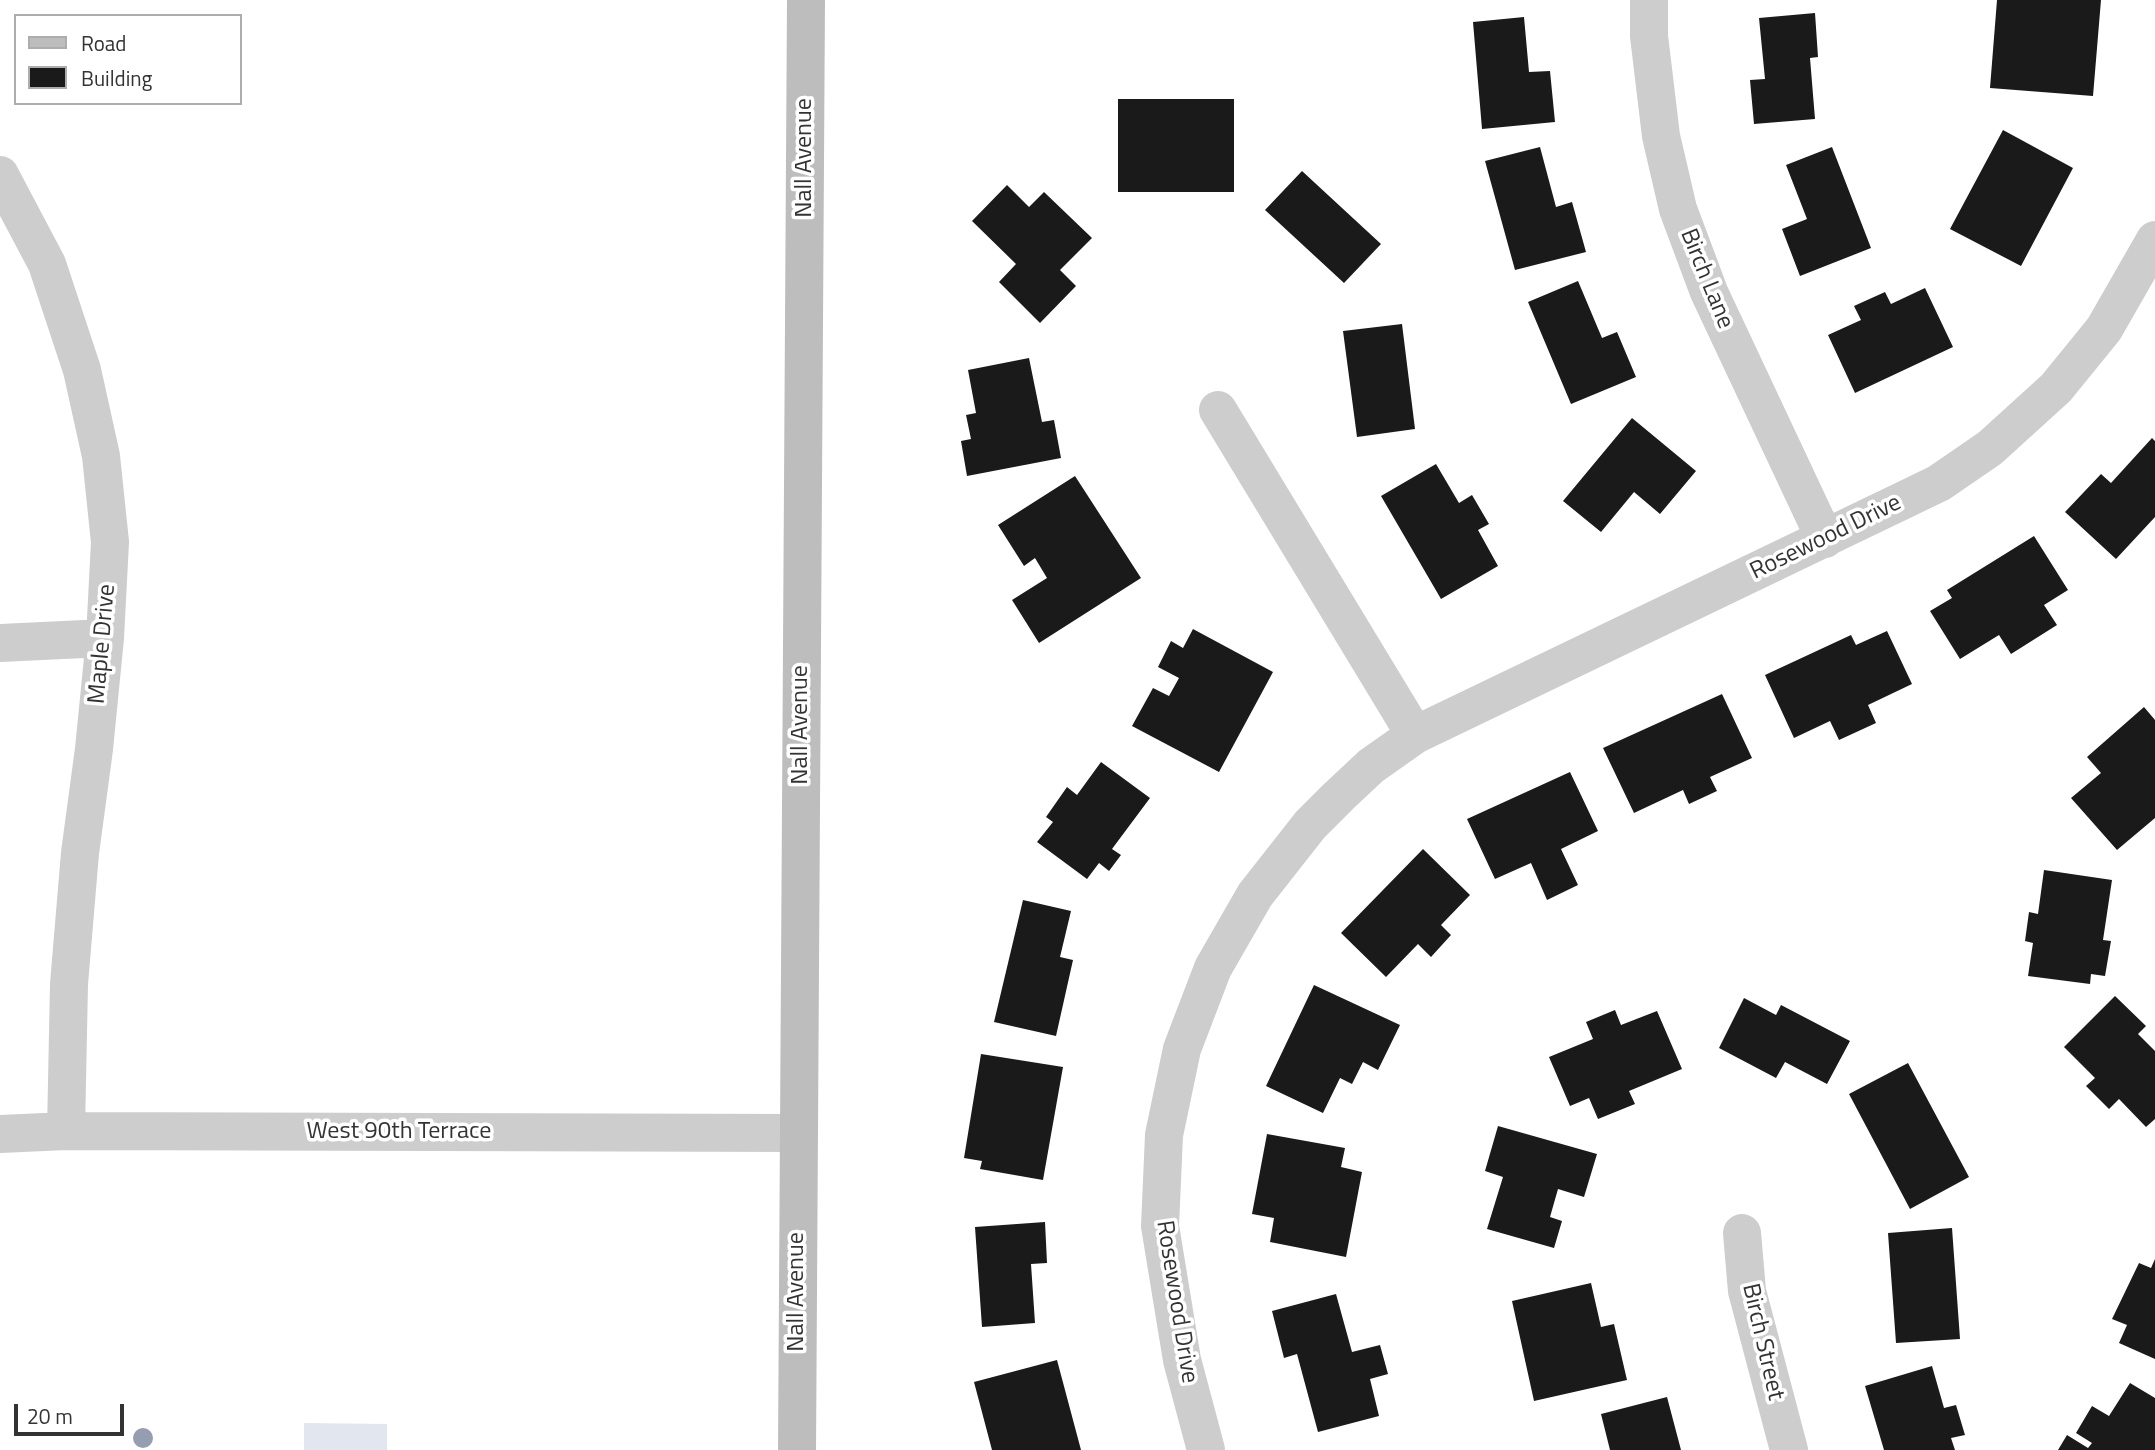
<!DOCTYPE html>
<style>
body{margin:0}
#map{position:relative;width:2155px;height:1450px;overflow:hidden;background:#fff;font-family:"Titillium Web",sans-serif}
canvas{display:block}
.legend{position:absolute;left:14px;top:14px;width:228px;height:91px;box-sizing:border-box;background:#fff;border:2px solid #adadad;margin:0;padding:9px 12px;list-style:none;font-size:21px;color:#333}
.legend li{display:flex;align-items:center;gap:14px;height:35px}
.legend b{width:35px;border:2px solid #adadad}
.scale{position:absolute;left:14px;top:1404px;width:110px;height:32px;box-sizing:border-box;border:4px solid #333;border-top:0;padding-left:9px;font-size:21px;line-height:24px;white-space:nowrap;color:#333;-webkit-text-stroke:5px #fff;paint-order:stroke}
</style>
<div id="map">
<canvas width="2155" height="1450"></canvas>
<ul class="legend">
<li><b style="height:9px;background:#bdbdbd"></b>Road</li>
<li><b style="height:19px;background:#1a1a1a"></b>Building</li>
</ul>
<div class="scale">20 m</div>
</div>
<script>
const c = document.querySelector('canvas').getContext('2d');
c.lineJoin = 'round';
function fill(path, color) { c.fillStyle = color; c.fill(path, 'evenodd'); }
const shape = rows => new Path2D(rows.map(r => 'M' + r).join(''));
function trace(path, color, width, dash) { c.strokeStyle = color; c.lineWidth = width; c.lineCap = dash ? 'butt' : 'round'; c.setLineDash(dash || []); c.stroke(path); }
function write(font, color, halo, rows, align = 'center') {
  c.font = font + ' "Titillium Web",sans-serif'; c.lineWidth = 7; c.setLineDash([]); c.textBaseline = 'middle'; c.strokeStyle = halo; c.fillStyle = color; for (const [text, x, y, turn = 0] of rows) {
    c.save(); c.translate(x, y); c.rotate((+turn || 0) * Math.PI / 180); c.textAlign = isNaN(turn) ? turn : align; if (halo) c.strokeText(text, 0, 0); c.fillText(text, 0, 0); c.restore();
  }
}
fill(shape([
 [304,1423,387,1424,387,1450,304,1450]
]), '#e1e6ef');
fill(shape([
 [1997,0,2101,0,2093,96,1990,88],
 [1815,13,1818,57,1810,58,1815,119,1754,124,1750,80,1765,79,1759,18],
 [1524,17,1529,72,1550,71,1555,122,1482,129,1473,22],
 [1118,99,1234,99,1234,192,1118,192],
 [2003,130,2073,168,2021,266,1950,229],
 [1540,147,1556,207,1572,202,1586,252,1515,270,1485,161],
 [1832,147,1871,248,1800,276,1782,229,1807,219,1786,165],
 [1302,171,1381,244,1344,283,1265,210],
 [1007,185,1029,207,1044,192,1092,238,1060,270,1076,286,1040,323,999,282,1016,264,972,221],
 [1578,281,1602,338,1617,332,1636,377,1571,404,1528,302],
 [1925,288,1953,347,1855,393,1828,335,1861,320,1854,306,1885,292,1891,304],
 [1402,324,1415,429,1357,437,1343,331],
 [1029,358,1042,422,1054,420,1061,458,967,476,961,441,971,439,966,415,976,413,968,370],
 [1632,418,1696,471,1660,514,1634,492,1601,532,1563,501],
 [2152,438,2155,441,2155,517,2116,559,2065,512,2101,474,2111,483],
 [1436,464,1459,503,1472,495,1489,524,1478,530,1498,566,1441,599,1381,496],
 [1075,476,1141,578,1039,643,1012,600,1047,578,1035,558,1024,566,998,525],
 [2034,536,2068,590,2044,605,2057,625,2011,654,1999,635,1960,659,1930,611,1952,598,1947,590],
 [1193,629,1273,672,1219,772,1132,726,1153,688,1169,696,1179,678,1158,667,1171,641,1183,648],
 [1887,631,1912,684,1868,705,1876,723,1839,740,1830,721,1794,738,1765,675,1851,635,1856,645],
 [1722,694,1752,758,1710,777,1717,791,1689,804,1683,790,1634,813,1603,748],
 [2144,707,2155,720,2155,818,2117,850,2071,798,2101,773,2087,757],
 [1101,762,1150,798,1112,849,1121,855,1109,871,1099,863,1087,879,1037,842,1053,822,1046,817,1067,787,1077,795],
 [1570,772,1598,831,1561,849,1578,885,1547,900,1531,863,1495,879,1467,819],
 [1423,849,1470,895,1441,925,1451,935,1431,957,1418,944,1386,977,1341,933],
 [2044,870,2112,880,2103,940,2111,941,2105,976,2091,974,2090,984,2028,976,2033,943,2025,941,2029,912,2038,914],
 [1023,900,1071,911,1060,957,1073,960,1056,1036,994,1022],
 [1314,985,1400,1025,1378,1070,1363,1062,1352,1084,1340,1078,1323,1113,1266,1086],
 [2115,996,2146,1026,2138,1034,2155,1051,2155,1119,2146,1127,2119,1099,2109,1109,2086,1086,2095,1078,2064,1047],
 [1744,998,1776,1015,1781,1005,1850,1041,1827,1084,1785,1062,1776,1078,1719,1048],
 [1615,1010,1621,1025,1657,1011,1682,1069,1629,1091,1635,1104,1598,1119,1589,1098,1570,1106,1549,1057,1593,1039,1586,1022],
 [981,1054,1063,1067,1043,1180,980,1169,982,1161,964,1158],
 [1908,1063,1969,1177,1910,1209,1849,1094],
 [1498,1126,1597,1154,1584,1197,1558,1189,1550,1217,1562,1221,1554,1248,1487,1229,1503,1177,1485,1171],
 [1267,1134,1345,1148,1341,1167,1362,1172,1346,1257,1270,1242,1274,1218,1252,1214],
 [1045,1222,1047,1263,1031,1264,1035,1323,982,1327,975,1227],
 [1952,1228,1960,1339,1896,1343,1888,1233],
 [2155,1259,2155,1359,2119,1343,2127,1325,2112,1319,2139,1263,2151,1268],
 [1591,1283,1601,1327,1614,1324,1627,1380,1534,1401,1512,1301],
 [1336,1294,1352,1352,1380,1345,1388,1374,1370,1379,1379,1416,1318,1432,1297,1354,1284,1358,1272,1311],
 [1057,1360,1081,1450,992,1450,974,1382],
 [1932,1366,1944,1408,1956,1405,1965,1435,1951,1438,1955,1450,1884,1450,1865,1386],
 [2130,1383,2155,1398,2155,1450,2058,1450,2067,1435,2088,1448,2092,1443,2076,1433,2092,1406,2109,1416],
 [1667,1397,1681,1450,1610,1450,1601,1414]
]), '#1a1a1a');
trace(shape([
 [1649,0,1649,36,1661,136,1678,209,1709,292,1825,539],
 [0,175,47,264,82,370,101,456,110,542,105,638,94,749,80,853,69,984,66,1131],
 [1218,410,1415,735],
 [0,643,105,638],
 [0,1134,66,1131,798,1133],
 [1742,1233,1747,1291,1789,1450],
 [1206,1450,1182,1360,1160,1226,1164,1135,1182,1049,1213,968,1255,895,1310,825,1339,796,1371,766,1415,735,1906,499,1939,483,1990,448,2056,388,2104,329,2155,240]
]), '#cdcdcd', 38);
trace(shape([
 [797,1450,806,0]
]), '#bdbdbd', 38);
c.fillStyle = '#959db0';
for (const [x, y] of [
 [143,1438]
]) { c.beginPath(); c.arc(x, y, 10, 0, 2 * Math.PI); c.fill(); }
write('24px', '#333', '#fff', [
 ["Nall Avenue",805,158,-90],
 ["Birch Lane",1706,279,68],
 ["Rosewood Drive",1826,538,-26],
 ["Maple Drive",103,644,-85],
 ["Nall Avenue",801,725,-90],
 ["West 90th Terrace",399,1132],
 ["Nall Avenue",797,1292,-90],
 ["Rosewood Drive",1176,1302,81],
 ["Birch Street",1762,1342,77]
]);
</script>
